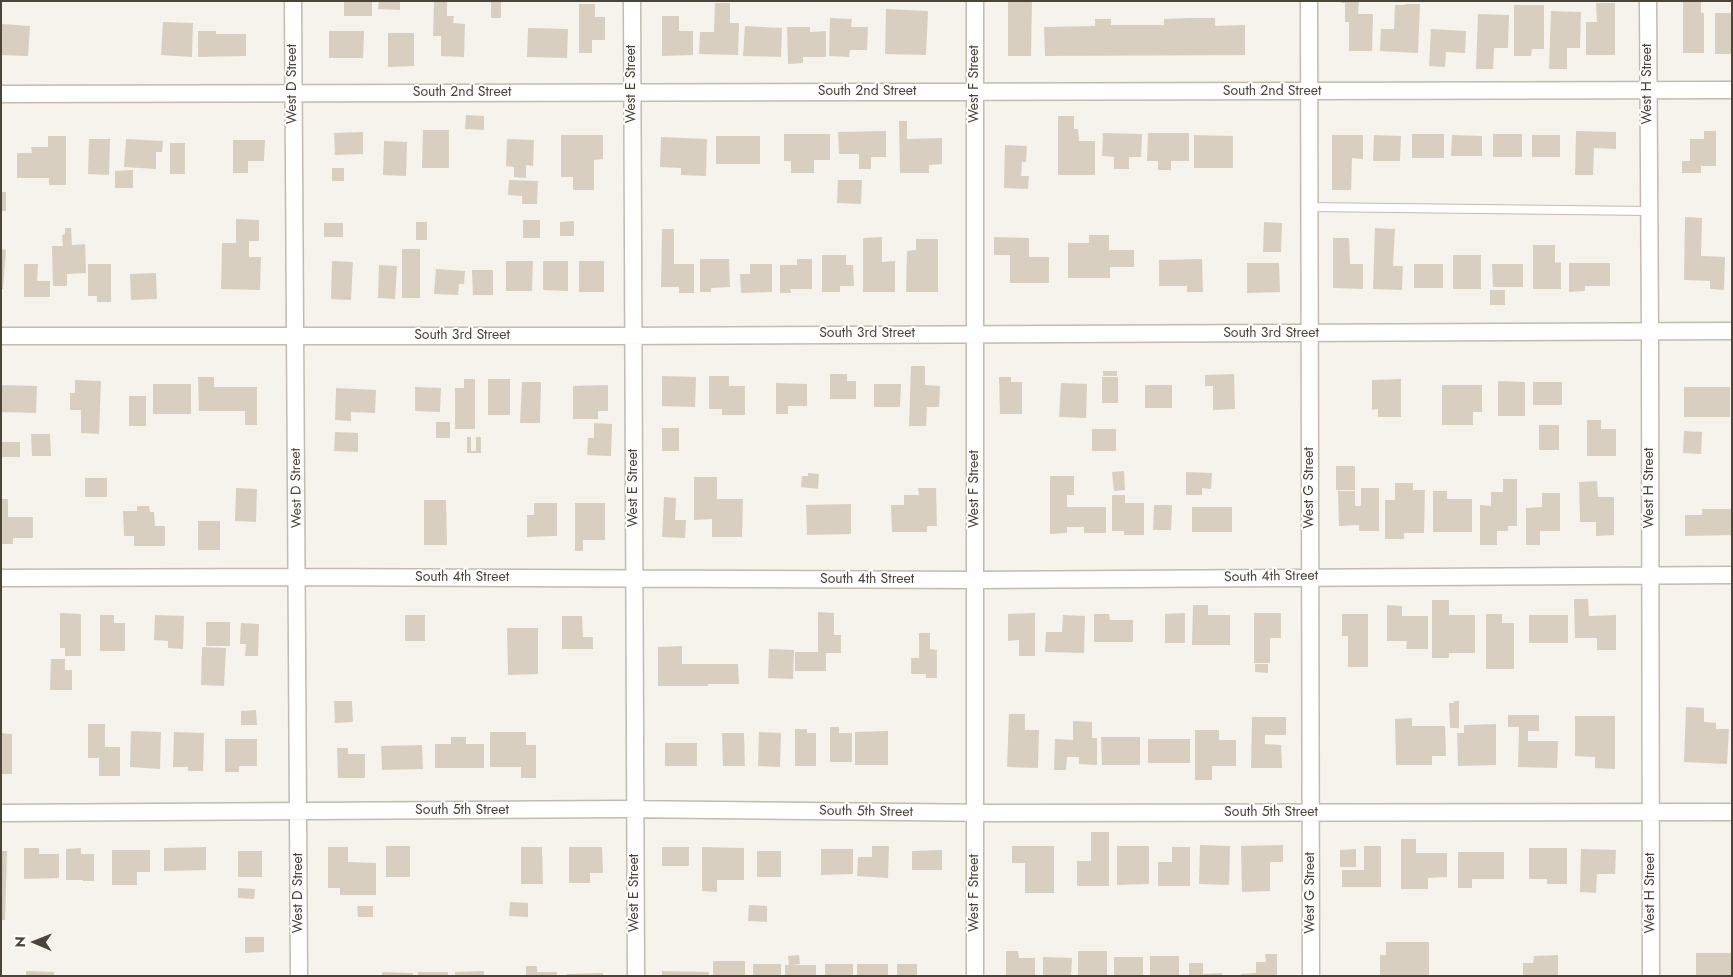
<!DOCTYPE html>
<style>
body{margin:0}
#map{position:relative;width:1733px;height:977px;overflow:hidden;background:#f6f3ec;font-family:Jost,sans-serif}
canvas{display:block}
.frame{position:absolute;inset:0;border:2px solid #4b4439;pointer-events:none}
.north{position:absolute;left:10px;top:917px;width:50px;height:50px;-webkit-text-stroke:4px #fff;paint-order:stroke;rotate:271deg;font-size:14px;font-weight:700;line-height:20px;text-align:center;color:#4b4439}
.north::after{content:'';display:block;margin:auto;width:18px;height:22px;background:#4b4439;clip-path:polygon(50% 0,100% 100%,50% 72%,0 100%)}
</style>
<div id="map">
<canvas width="1733" height="977"></canvas>
<div class="frame"></div>
<div class="north">N</div>
</div>
<script>
const c = document.querySelector('canvas').getContext('2d');
c.lineJoin = 'round';
function fill(path, color) { c.fillStyle = color; c.fill(path, 'evenodd'); }
const shape = rows => new Path2D(rows.map(r => 'M' + r).join(''));
function trace(path, color, width, dash) { c.strokeStyle = color; c.lineWidth = width; c.lineCap = dash ? 'butt' : 'round'; c.setLineDash(dash || []); c.stroke(path); }
function write(font, color, halo, rows, align = 'center') {
  c.font = font + ' Jost,sans-serif'; c.lineWidth = 4; c.setLineDash([]); c.textBaseline = 'middle'; c.strokeStyle = halo; c.fillStyle = color; for (const [text, x, y, turn = 0] of rows) {
    c.save(); c.translate(x, y); c.rotate((+turn || 0) * Math.PI / 180); c.textAlign = isNaN(turn) ? turn : align; if (halo) c.strokeText(text, 0, 0); c.fillText(text, 0, 0); c.restore();
  }
}
fill(shape([
 [344,1,372,1,372,16,344,16],
 [379,1,400,1,400,10,378,9],
 [434,1,447,1,447,16,454,16,453,23,465,24,464,57,441,56,441,36,433,36],
 [491,1,501,1,501,18,491,18],
 [1008,1,1032,1,1031,56,1008,56],
 [1341,1,1359,1,1358,14,1373,14,1372,51,1349,51,1349,22,1345,22,1345,3,1341,3],
 [1683,1,1701,1,1701,13,1704,13,1704,53,1683,53],
 [715,3,730,3,730,23,739,23,738,55,699,54,700,32,714,32],
 [1596,3,1615,3,1615,55,1586,55,1586,22,1597,22],
 [579,4,595,4,595,17,605,17,605,40,592,40,592,53,579,53],
 [1405,4,1420,4,1418,53,1380,51,1381,29,1394,29,1395,5,1405,5],
 [1514,5,1544,5,1544,49,1532,49,1531,56,1514,56],
 [886,9,928,11,926,55,885,54],
 [1551,11,1581,12,1580,48,1567,48,1567,69,1549,69],
 [1715,13,1732,13,1731,54,1715,54],
 [1478,14,1509,15,1508,48,1494,48,1493,69,1476,69],
 [662,16,679,16,679,31,693,31,693,55,662,56],
 [830,18,852,19,851,27,868,27,867,50,850,50,849,57,829,56],
 [1190,18,1215,18,1215,26,1245,25,1245,55,1045,56,1044,27,1095,26,1095,19,1111,19,1111,25,1164,25,1164,19],
 [163,22,193,23,192,57,161,55],
 [2,24,30,26,28,56,1,55],
 [745,26,782,28,781,57,743,56],
 [787,27,810,27,810,32,826,31,826,57,803,57,803,63,788,64],
 [528,28,568,29,567,58,527,57],
 [1431,29,1466,31,1465,53,1446,52,1445,67,1429,66],
 [198,31,216,31,216,34,246,34,246,56,198,57],
 [329,31,364,31,363,58,329,58],
 [388,33,414,33,414,66,388,67],
 [466,115,484,116,484,130,465,129],
 [1058,116,1074,116,1074,129,1078,129,1079,141,1095,141,1095,175,1058,175],
 [899,121,907,121,907,139,942,138,942,164,929,165,929,173,900,173],
 [423,130,449,130,449,168,422,168],
 [886,131,886,157,871,157,871,169,859,169,859,154,839,154,838,132],
 [1576,131,1616,132,1616,149,1594,148,1593,175,1575,175],
 [1704,131,1716,131,1716,166,1701,166,1701,173,1682,173,1682,161,1690,161,1690,139,1704,139],
 [363,132,363,154,335,155,334,133],
 [1103,133,1142,134,1141,157,1129,157,1129,169,1114,169,1114,157,1102,156],
 [1148,133,1189,133,1189,161,1171,161,1171,170,1158,170,1158,161,1147,161],
 [784,134,830,134,830,160,814,160,814,173,791,173,791,161,784,161],
 [1412,134,1444,134,1444,158,1412,158],
 [1493,134,1522,134,1522,157,1493,157],
 [561,135,603,135,603,159,594,160,594,190,573,190,573,177,561,177],
 [1194,135,1233,136,1233,168,1194,168],
 [1332,135,1363,135,1363,159,1352,158,1351,190,1332,190],
 [1374,135,1401,136,1400,161,1373,161],
 [1452,135,1482,136,1482,156,1451,156],
 [1532,135,1560,135,1560,157,1532,157],
 [48,136,66,136,66,185,49,185,49,178,17,178,17,153,32,153,31,147,48,147],
 [716,136,760,136,760,164,716,164],
 [661,137,707,139,706,176,681,175,681,168,660,167],
 [89,139,110,139,109,175,88,174],
 [126,139,163,141,162,152,156,152,156,169,124,167],
 [507,139,534,140,533,166,526,165,526,178,514,177,514,167,506,166],
 [233,140,265,140,264,161,248,161,248,173,233,173],
 [384,141,407,142,406,176,383,175],
 [170,143,185,143,185,174,170,174],
 [1005,145,1027,146,1026,162,1022,162,1021,176,1029,176,1028,189,1004,188],
 [332,168,344,168,344,181,332,181],
 [133,170,133,188,115,188,115,171],
 [509,180,538,181,537,204,522,204,522,196,508,195],
 [838,180,862,180,861,204,837,203],
 [1,192,6,192,6,211,1,211],
 [1685,217,1702,218,1701,256,1725,257,1724,290,1710,289,1710,281,1684,280],
 [236,219,259,220,259,241,249,241,249,257,261,257,260,290,221,289,222,243,236,243],
 [523,220,540,220,540,238,523,238],
 [574,221,574,236,560,236,560,222],
 [416,222,427,222,427,240,416,240],
 [1264,222,1282,223,1281,252,1263,252],
 [324,223,343,223,343,237,324,237],
 [65,228,71,228,72,245,85,244,86,273,67,274,67,286,53,286,52,246,63,246,62,235,65,234],
 [1375,228,1395,229,1393,266,1403,266,1402,290,1373,289],
 [662,229,674,229,674,264,694,264,694,293,679,293,679,287,661,287],
 [1089,235,1109,235,1109,250,1134,250,1134,267,1110,267,1110,278,1068,278,1068,243,1089,243],
 [882,237,882,262,895,261,895,292,863,292,863,238],
 [994,237,1029,238,1029,257,1049,257,1049,283,1010,283,1010,255,994,255],
 [1333,238,1349,238,1350,264,1363,264,1363,289,1333,288],
 [916,239,938,239,938,292,906,292,907,251,916,250],
 [1533,245,1555,245,1555,263,1561,262,1561,289,1533,289],
 [1,249,6,250,3,289,1,289],
 [402,249,420,249,420,298,402,298],
 [822,255,846,255,846,265,853,265,854,286,840,286,840,292,822,292],
 [1453,255,1481,255,1481,289,1453,289],
 [700,259,729,259,730,287,711,288,711,292,700,292],
 [797,259,812,259,812,289,790,289,791,293,780,293,780,265,797,265],
 [1202,259,1203,292,1187,292,1187,286,1159,286,1159,260],
 [332,261,353,262,351,300,331,299],
 [506,261,533,261,532,291,506,291],
 [543,261,568,261,568,291,543,290],
 [579,261,604,261,604,292,579,292],
 [1247,263,1279,263,1280,292,1247,293],
 [1569,263,1610,263,1610,286,1585,286,1585,291,1569,292],
 [24,264,38,264,37,281,50,281,50,297,24,297],
 [88,264,111,264,111,302,97,302,97,296,88,296],
 [750,264,772,264,772,292,741,293,740,274,750,274],
 [1414,264,1443,264,1443,288,1414,288],
 [1492,264,1523,264,1523,287,1493,287],
 [379,265,397,266,395,299,378,298],
 [436,269,465,271,464,284,459,284,458,295,434,294],
 [472,270,493,270,493,295,473,295],
 [156,273,157,299,131,300,130,274],
 [1490,290,1505,290,1505,305,1490,305],
 [911,366,925,366,925,385,940,386,939,407,927,407,926,426,909,426],
 [1103,371,1117,371,1117,376,1103,376],
 [830,374,847,374,847,381,856,381,856,399,830,399],
 [1234,374,1235,409,1213,410,1213,386,1205,386,1205,375],
 [662,376,696,377,695,407,662,406],
 [709,376,729,376,729,386,745,386,745,415,722,415,722,409,709,409],
 [198,377,214,377,214,387,257,387,257,425,245,425,245,411,199,411],
 [999,377,1011,377,1011,382,1022,382,1022,414,1000,414],
 [1102,377,1118,377,1118,403,1102,403],
 [464,379,475,379,475,429,455,429,455,388,464,388],
 [488,379,510,379,510,415,488,415],
 [1401,379,1401,417,1378,417,1378,409,1372,410,1372,380],
 [75,380,101,381,99,434,81,433,81,410,70,410,70,393,75,393],
 [1498,381,1525,382,1525,416,1498,416],
 [522,382,541,382,540,423,520,423],
 [1533,382,1562,382,1562,405,1533,405],
 [776,383,807,384,807,406,788,406,788,414,776,414],
 [1061,383,1087,384,1086,418,1059,417],
 [153,384,191,384,191,414,153,414],
 [874,384,901,384,900,407,874,407],
 [1,385,37,386,36,413,1,412],
 [608,385,608,411,598,411,598,419,573,419,573,386],
 [1145,385,1172,385,1172,408,1145,408],
 [1442,385,1482,385,1482,412,1473,412,1473,425,1442,425],
 [415,387,441,388,440,412,415,411],
 [1684,387,1730,387,1730,417,1684,417],
 [336,388,376,390,375,413,351,412,351,421,335,420],
 [129,396,146,396,146,426,129,426],
 [1587,420,1601,420,1601,429,1616,429,1616,456,1587,456],
 [436,422,450,422,450,438,436,438],
 [594,423,612,424,611,456,587,455,588,438,594,438],
 [1539,425,1559,425,1559,450,1539,450],
 [662,428,679,428,679,451,662,451],
 [1092,429,1116,429,1116,451,1092,451],
 [1684,431,1702,432,1701,454,1683,453],
 [335,432,358,433,358,452,334,451],
 [31,434,50,434,51,456,32,456],
 [467,437,471,437,471,451,476,451,476,437,481,437,481,453,467,453],
 [1,442,20,442,20,457,1,457],
 [1336,466,1355,466,1355,490,1336,490],
 [1124,471,1125,490,1114,491,1112,472],
 [1186,472,1212,473,1211,489,1202,488,1202,495,1186,495],
 [808,473,819,474,818,489,801,487,802,476,808,476],
 [1050,476,1074,476,1074,495,1067,495,1067,507,1106,507,1106,533,1084,533,1084,527,1067,527,1067,533,1050,534],
 [694,477,717,477,717,499,743,499,742,537,712,537,712,519,694,520],
 [85,478,107,478,107,497,85,497],
 [1503,479,1517,479,1517,526,1508,526,1508,531,1497,531,1497,545,1480,545,1480,505,1491,506,1491,492,1503,492],
 [1597,481,1598,497,1614,497,1614,535,1596,536,1596,522,1580,522,1579,482],
 [1395,483,1413,483,1413,490,1425,490,1424,533,1404,533,1404,539,1385,539,1385,500,1395,500],
 [236,488,257,489,256,522,235,521],
 [918,488,936,488,937,526,927,526,927,532,892,532,891,505,904,505,904,495,919,495],
 [1361,488,1379,488,1379,531,1359,531,1359,525,1339,526,1338,491,1355,491,1355,506,1361,506],
 [1433,491,1447,491,1447,499,1472,499,1472,532,1433,532],
 [1542,493,1560,493,1560,531,1540,531,1540,545,1526,545,1526,508,1542,507],
 [1112,495,1125,495,1125,503,1144,503,1144,535,1124,535,1124,531,1112,531],
 [664,497,676,498,675,520,686,520,685,538,662,537],
 [1,499,8,499,8,517,33,517,33,538,13,538,13,544,1,544],
 [424,500,446,500,447,545,424,545],
 [534,503,557,503,557,536,527,537,527,515,534,515],
 [575,503,605,503,605,540,583,540,583,551,575,551],
 [851,504,851,534,807,535,806,505],
 [1154,505,1172,505,1171,530,1153,530],
 [137,506,149,506,150,512,154,512,155,526,165,526,165,546,134,546,134,536,124,536,123,511,137,511],
 [1192,507,1232,507,1232,532,1192,532],
 [1702,509,1732,509,1732,535,1685,536,1685,515,1702,515],
 [198,521,220,521,220,550,198,550],
 [1574,599,1588,599,1589,616,1616,615,1616,650,1597,650,1597,638,1575,638],
 [1432,600,1449,600,1449,615,1475,615,1475,653,1449,653,1449,658,1432,658],
 [1193,605,1208,605,1208,615,1230,615,1230,645,1192,645],
 [1387,605,1402,606,1402,616,1428,616,1428,649,1406,649,1407,641,1387,641],
 [818,612,834,613,834,635,841,635,841,653,826,653,826,671,795,671,795,652,818,652],
 [60,613,81,614,81,656,65,656,65,648,60,648],
 [1035,613,1035,656,1019,656,1019,640,1008,641,1008,614],
 [1185,613,1185,643,1165,643,1165,614],
 [1254,613,1281,613,1281,638,1270,638,1270,663,1254,663],
 [1094,614,1109,614,1110,620,1133,620,1133,642,1094,642],
 [1342,614,1368,614,1368,667,1348,667,1348,636,1342,636],
 [1486,614,1502,614,1502,623,1514,623,1514,669,1486,669],
 [100,615,114,615,114,623,125,623,125,651,100,651],
 [155,615,184,616,183,649,168,648,168,641,154,640],
 [405,615,425,615,425,641,405,641],
 [1063,615,1085,616,1084,653,1045,652,1046,632,1062,632],
 [1529,615,1568,615,1568,643,1529,643],
 [562,616,582,616,583,637,593,637,593,649,562,649],
 [206,622,230,622,230,646,206,646],
 [241,623,259,624,258,656,245,656,246,644,240,644],
 [507,628,538,628,538,674,508,675],
 [919,633,930,633,930,649,937,650,937,678,926,678,926,674,911,674,911,658,919,658],
 [682,646,682,664,738,664,739,684,708,684,708,686,658,686,658,647],
 [202,647,226,648,224,686,201,685],
 [769,649,794,650,793,679,768,678],
 [51,659,65,659,65,670,72,670,72,690,50,690],
 [1255,664,1268,664,1268,673,1255,672],
 [334,701,352,701,353,722,335,723],
 [1454,701,1459,701,1459,728,1450,728,1449,703,1454,703],
 [1686,707,1704,708,1704,722,1716,723,1716,729,1729,729,1727,764,1684,762],
 [256,710,257,725,241,725,241,711],
 [1009,714,1025,714,1025,730,1039,730,1038,768,1007,767],
 [1508,715,1539,715,1539,731,1528,731,1528,741,1558,741,1557,768,1518,767,1519,727,1508,727],
 [1575,716,1615,716,1615,769,1595,768,1595,757,1575,756],
 [1252,717,1286,717,1286,735,1265,735,1265,744,1281,745,1282,768,1251,768],
 [1412,718,1412,726,1445,726,1446,756,1432,756,1432,765,1396,765,1395,719],
 [1073,721,1092,722,1092,738,1097,738,1097,765,1079,764,1079,757,1067,757,1066,770,1054,770,1055,739,1073,740],
 [88,724,105,724,105,747,120,747,120,776,99,776,99,758,88,758],
 [1496,724,1496,765,1458,766,1457,733,1464,733,1464,725],
 [830,727,839,727,839,733,852,733,852,762,830,762],
 [795,729,807,729,807,733,816,733,816,766,795,766],
 [1195,730,1219,730,1219,740,1236,740,1236,766,1212,766,1212,780,1195,780],
 [131,731,161,732,160,769,130,767],
 [888,731,888,765,855,765,855,732],
 [174,732,204,733,203,771,188,771,188,767,173,767],
 [490,732,526,732,526,745,536,745,536,778,521,778,521,767,490,767],
 [759,732,781,733,780,767,758,766],
 [1,733,12,734,12,774,1,774],
 [722,733,744,733,745,766,723,766],
 [451,737,466,737,466,744,484,744,484,768,435,768,435,744,451,744],
 [1101,737,1140,737,1140,765,1102,765],
 [225,739,257,739,257,766,239,766,239,772,225,772],
 [1148,739,1190,739,1190,763,1148,763],
 [665,743,697,743,697,766,665,766],
 [422,745,423,769,382,770,381,746],
 [337,748,348,748,348,754,365,754,365,778,338,778],
 [1091,832,1109,832,1109,886,1077,886,1077,861,1091,861],
 [1401,839,1416,839,1416,853,1447,853,1447,877,1428,878,1428,889,1401,889],
 [1200,845,1230,846,1229,885,1199,884],
 [1283,845,1283,862,1270,862,1270,891,1242,892,1241,846],
 [386,846,410,846,410,877,386,877],
 [872,846,889,846,888,878,857,876,858,857,872,857],
 [1012,846,1054,846,1054,893,1025,893,1025,863,1012,863],
 [1117,846,1149,846,1149,884,1117,885],
 [1364,846,1381,846,1381,887,1342,887,1342,870,1364,870],
 [206,847,206,870,164,871,164,848],
 [328,847,348,847,348,862,376,863,376,895,340,895,340,888,328,888],
 [521,847,542,847,543,884,521,884],
 [569,847,602,847,603,873,590,873,590,883,569,883],
 [662,847,689,847,689,866,662,866],
 [702,847,744,848,744,880,717,880,717,892,702,891],
 [1172,847,1190,847,1190,886,1158,886,1158,862,1172,862],
 [24,848,39,848,39,854,59,854,59,878,24,879],
 [81,848,81,854,94,854,94,881,83,881,83,880,66,880,66,849],
 [1529,848,1567,848,1567,884,1547,884,1547,879,1529,879],
 [821,849,853,849,853,874,821,875],
 [1356,849,1356,867,1340,867,1340,850],
 [1581,849,1616,850,1615,874,1597,874,1596,893,1580,892],
 [112,850,150,850,150,872,137,872,137,885,112,885],
 [942,850,942,870,912,870,912,851],
 [1,851,7,851,5,920,1,920],
 [238,851,262,851,262,877,238,877],
 [757,851,781,851,781,877,757,877],
 [1458,852,1504,852,1504,879,1472,879,1472,888,1458,888],
 [238,888,255,889,254,899,238,898],
 [510,902,528,903,528,917,509,916],
 [749,905,767,906,767,922,748,921],
 [357,906,373,906,373,917,358,917],
 [245,937,264,937,264,952,245,953],
 [1386,942,1429,942,1429,976,1380,976,1380,955,1386,955],
 [1006,951,1018,951,1019,958,1035,958,1035,976,1006,976],
 [1078,951,1107,951,1107,976,1078,976],
 [1696,953,1732,953,1732,976,1696,976],
 [1265,954,1277,954,1277,976,1241,976,1241,974,1256,973,1256,962,1266,962],
 [799,955,800,964,791,965,816,965,816,976,785,976,785,965,789,965,788,956],
 [1558,955,1558,976,1523,976,1523,963,1533,963,1534,956],
 [1150,956,1179,956,1179,976,1150,976],
 [1043,957,1072,958,1071,976,1043,976],
 [1114,957,1143,957,1143,976,1114,976],
 [713,961,745,961,745,976,713,976],
 [1189,963,1203,963,1203,974,1222,973,1222,976,1189,976],
 [753,964,781,964,781,976,753,976],
 [825,964,853,964,853,976,825,976],
 [857,964,888,964,888,976,857,976],
 [897,964,917,964,917,976,897,976],
 [526,966,537,966,537,972,557,972,557,976,526,976],
 [26,971,54,972,54,976,26,976],
 [484,971,484,976,455,976,455,972],
 [662,971,709,972,709,976,662,976],
 [382,972,413,973,413,976,382,976],
 [418,972,448,972,448,976,418,976],
 [603,973,603,976,567,976,567,974]
]), '#d8cfc1');
const service = shape([
 [1309,207,1649,211]
]);
const minor = shape([
 [293,1,299,976],
 [632,1,636,976],
 [975,1,975,976],
 [1309,1,1311,976],
 [1648,1,1650,332,1651,976],
 [1,94,1732,90],
 [1,336,613,336,1732,331],
 [1,578,297,577,975,580,1732,575],
 [1,813,621,809,994,813,1732,812]
]);
trace(service, '#c2bbae', 10);
trace(minor, '#c2bbae', 19);
trace(service, '#fff', 8);
trace(minor, '#fff', 16);
write('14px', '#4b4439', '#fff', [
 ["West D Street",293,84,-90],
 ["West E Street",632,84,-90],
 ["West F Street",975,84,-90],
 ["West H Street",1648,84,-90],
 ["South 2nd Street",867,92],
 ["South 2nd Street",1272,92],
 ["South 2nd Street",462,93],
 ["South 3rd Street",867,334],
 ["South 3rd Street",1271,334],
 ["South 3rd Street",462,336],
 ["West D Street",297,488,-91],
 ["West E Street",634,488,-90],
 ["West G Street",1310,488,-90],
 ["West H Street",1650,488,-90],
 ["West F Street",975,489,-90],
 ["South 4th Street",1271,577,-1],
 ["South 4th Street",462,578],
 ["South 4th Street",867,580],
 ["South 5th Street",462,811],
 ["South 5th Street",866,812,1],
 ["South 5th Street",1271,813],
 ["West D Street",299,893,-90],
 ["West E Street",635,893,-90],
 ["West F Street",975,893,-90],
 ["West G Street",1311,893,-90],
 ["West H Street",1651,893,-90]
]);
</script>
